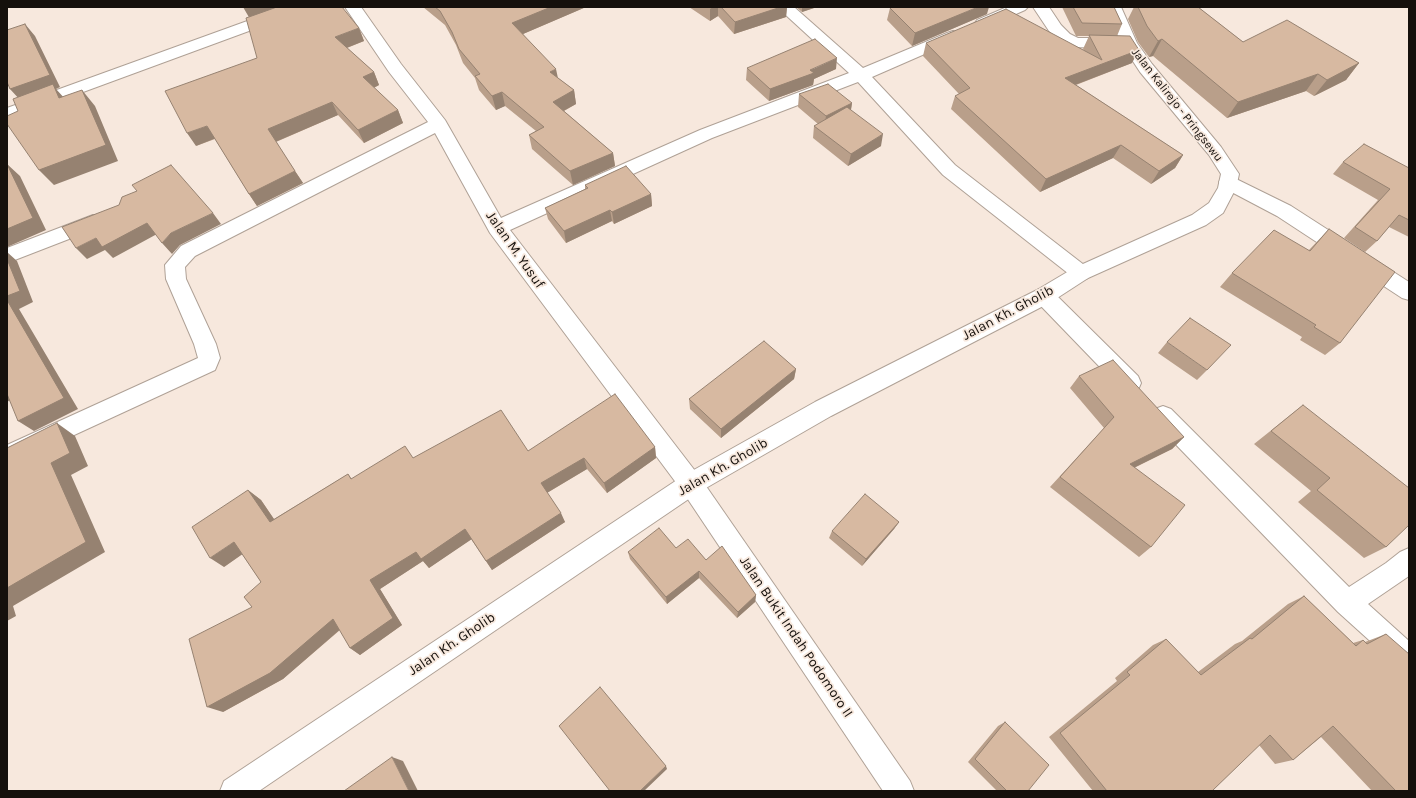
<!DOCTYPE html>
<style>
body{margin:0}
#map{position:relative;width:1416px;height:798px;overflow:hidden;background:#f7e8dd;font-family:Karla,sans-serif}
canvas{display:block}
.frame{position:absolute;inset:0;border:8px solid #15100c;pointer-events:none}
</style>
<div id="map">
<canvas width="1416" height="798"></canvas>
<div class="frame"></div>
</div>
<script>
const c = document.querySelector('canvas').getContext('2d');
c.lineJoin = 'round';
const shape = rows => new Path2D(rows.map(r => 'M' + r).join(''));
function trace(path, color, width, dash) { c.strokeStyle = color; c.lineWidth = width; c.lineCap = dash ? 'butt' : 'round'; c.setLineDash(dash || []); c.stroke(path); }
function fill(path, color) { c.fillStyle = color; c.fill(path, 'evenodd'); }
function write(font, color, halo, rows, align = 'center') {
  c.font = font + ' Karla,sans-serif'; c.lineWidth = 3.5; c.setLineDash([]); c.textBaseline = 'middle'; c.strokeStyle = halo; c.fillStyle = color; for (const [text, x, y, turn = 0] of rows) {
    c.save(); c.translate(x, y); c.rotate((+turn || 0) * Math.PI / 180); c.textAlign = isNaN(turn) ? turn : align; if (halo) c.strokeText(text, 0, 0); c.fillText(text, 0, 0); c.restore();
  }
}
const street = shape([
 [286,7,309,7,306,10,7,120,7,108,286,7],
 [345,7,361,7,401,64,445,120,501,218,700,130,849,73,777,7,794,7,863,68,947,33,953,31,959,33,961,36,959,39,872,77,955,165,1088,268,1091,273,1088,278,1081,281,1074,278,943,175,858,82,712,138,510,230,699,476,703,484,699,492,691,495,683,492,490,233,435,133,195,256,185,267,186,279,216,344,220,358,215,370,7,466,7,445,198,358,194,344,166,279,165,265,181,246,428,122,389,72,345,7],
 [1007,7,1028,7,1025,10,989,26,983,28,977,26,975,23,977,20,1007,7],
 [1033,7,1049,7,1061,25,1070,34,1078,38,1115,38,1121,39,1123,43,1121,47,1115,48,1069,47,1058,40,1049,31,1033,7],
 [1228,175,1291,206,1409,282,1409,300,1402,298,1277,216,1222,187,1219,182,1222,177,1228,175],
 [93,215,100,217,103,222,100,227,7,263,7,248,93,215],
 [1044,288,1051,290,1138,376,1141,383,1138,390,1130,392,1122,390,1037,302,1034,296,1037,290,1044,288],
 [1163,406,1171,409,1349,587,1386,563,1400,552,1409,548,1409,576,1368,604,1409,641,1409,672,1400,668,1338,612,1155,423,1152,416,1155,409,1163,406]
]);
const secondary = shape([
 [691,473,699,476,910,781,914,791,883,791,683,492,679,484,683,476,691,473]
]);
const primary = shape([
 [1105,7,1121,7,1137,43,1152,64,1221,147,1239,174,1236,188,1223,213,1206,225,1088,278,1051,302,831,416,699,492,259,791,220,791,224,781,683,476,815,402,1037,290,1074,268,1192,215,1209,203,1218,188,1221,174,1209,155,1140,72,1121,43,1105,7]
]);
trace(street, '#afa196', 2);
trace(secondary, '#afa196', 2);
trace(primary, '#afa196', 2);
fill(street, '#fff');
fill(secondary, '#fff');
fill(primary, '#fff');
fill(shape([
 [423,7,586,7,523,34,558,78,574,90,576,104,564,111,613,153,615,166,573,185,532,149,529,135,536,131,505,106,496,110,479,90,475,78,463,63,456,45,445,25],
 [689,7,787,7,786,17,734,34,718,16,710,21],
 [796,7,817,7,802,12],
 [1062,7,1114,7,1122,24,1117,36,1132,63,1076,85,1183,155,1175,168,1151,184,1113,158,1040,192,951,109,955,96,959,94,923,56,926,43,1084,51,1083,49,1089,36,1076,36],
 [1134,7,1198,7,1243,42,1359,63,1346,80,1314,96,1306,91,1227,118,1153,56,1149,57,1138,42,1128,19],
 [890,8,987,14,912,46,887,20],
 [359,28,364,41,347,48,374,72,379,85,374,88,398,110,403,123,364,143,338,115,276,142,295,171,303,183,257,206,249,194,215,139,196,146],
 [747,68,836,69,814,79,813,85,769,101,746,80],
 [799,94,852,103,851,110,881,146,848,166,813,138,814,126,818,124,798,107],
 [1343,162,1409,168,1409,237,1389,227,1377,241,1365,252,1344,238,1378,200,1333,174],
 [585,185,651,194,652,206,614,224,612,221,566,243,548,219,545,208,585,189],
 [1329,229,1340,343,1325,355,1300,340,1302,337,1220,287,1232,273,1309,250],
 [1167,342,1207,370,1197,380,1158,353],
 [796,369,794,379,721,438,690,409,689,399],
 [1079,376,1184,437,1172,449,1134,468,1151,547,1139,557,1050,487,1104,428,1070,388],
 [1303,405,1386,547,1364,558,1298,502,1311,491,1254,444],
 [655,447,656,458,607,493,587,469,547,493,565,522,492,570,471,539,429,568,423,561,380,589,402,625,360,655,350,648,340,630,283,679,223,712,252,607,261,582,242,554,224,567,248,490,261,500,274,519,348,474,352,479,413,458,528,451],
 [899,522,894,529,862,566,829,538,832,531],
 [676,548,706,560,756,595,755,602,737,618,699,578,667,604,630,559,628,552],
 [1304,596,1353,643,1363,640,1365,642,1386,634,1409,791,1372,791,1321,737,1293,760,1275,764,1259,745,1212,791,1093,791,1049,737,1117,681,1115,678,1153,645,1166,639,1198,672,1235,644,1242,641,1288,604],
 [1005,722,1028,791,997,791,968,762,998,726]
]), '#b99f8a');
fill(shape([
 [243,7,282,7,250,19],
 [551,7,586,7,516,37,512,23],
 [713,7,718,7,718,16,710,21,710,9],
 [781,7,787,7,786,17,734,34,735,22],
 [802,7,817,7,802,12],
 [978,7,989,7,987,14,912,46,915,33],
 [25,24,35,36,60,87,56,89,66,100,21,101,10,89],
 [359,28,364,41,341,50,335,37],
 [1162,39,1153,56,1149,57,1158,41],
 [1139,50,1132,63,1059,91,1065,78],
 [837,58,836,69,814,79,813,85,769,101,770,89],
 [1359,63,1346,80,1314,96,1327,80],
 [556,69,559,83,550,72],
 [374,72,379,85,369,90,363,77],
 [1318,74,1306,91,1227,118,1238,102],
 [82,90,95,106,118,161,54,185,39,170],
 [574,90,576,104,556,115,553,102],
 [502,92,505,106,496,110,492,96],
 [332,102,338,115,275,142,268,129],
 [852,103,850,115,824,129,826,116],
 [398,110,403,123,364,143,358,130],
 [207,126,216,138,196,146,187,133],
 [883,134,881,146,848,166,851,154],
 [1121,145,1113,158,1040,192,1046,179],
 [613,153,615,166,573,185,570,171],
 [1183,155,1175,168,1151,184,1159,171],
 [7,164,20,176,46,230,7,247],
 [295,171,303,183,257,206,249,194],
 [651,194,652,206,614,224,612,212],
 [610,210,612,221,566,243,564,231],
 [213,213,221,224,180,245,172,254,162,243,171,233],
 [147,223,157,234,113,258,105,250,87,259,76,248,96,238],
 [7,252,17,261,33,302,19,309,78,409,34,431,18,421,7,300],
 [796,369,794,379,721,438,721,429],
 [7,387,18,395,7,402],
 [57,423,75,436,88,466,71,475,105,552,13,606,16,616,7,621,7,588,51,463],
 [1184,437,1172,449,1119,475,1130,464],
 [655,447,656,458,607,493,604,483],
 [584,458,587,469,545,494,541,483],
 [248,490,261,500,282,531,270,522],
 [561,513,565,522,492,570,486,561],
 [899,522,894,529,862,566,866,559],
 [465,529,472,539,429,568,423,561,380,589,402,625,360,655,350,648,370,580,416,552],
 [234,542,247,551,224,567,210,558],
 [699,571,699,578,667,604,666,597],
 [756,595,755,602,737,618,738,612],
 [333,619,344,626,283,679,223,712,207,707],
 [392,757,403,761,418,791,409,791],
 [666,766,667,769,644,791,640,791]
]), '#968271');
const building = shape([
 [277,7,342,7,359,28,335,37,374,72,363,77,398,110,358,130,332,102,268,129,295,171,249,194,207,126,187,133,165,91,257,58,246,18,277,7],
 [435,7,551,7,512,23,556,69,550,72,574,90,553,102,613,153,570,171,529,135,544,127,502,92,492,96,475,76,480,74,459,49,452,32,440,11,435,7],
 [721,7,781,7,735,22,721,7],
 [891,7,978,7,915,33,890,8,891,7],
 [1073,7,1114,7,1122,24,1082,23,1073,7],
 [1138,7,1198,7,1243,42,1287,20,1359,63,1327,80,1318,74,1238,102,1162,39,1158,41,1147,26,1138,7],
 [1006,9,1102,60,1089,35,1130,36,1139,50,1065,78,1183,155,1159,171,1121,145,1046,179,955,96,970,88,926,43,1006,9],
 [25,24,50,75,10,89,7,82,7,30,25,24],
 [815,39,837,58,810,70,814,73,770,89,747,68,815,39],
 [53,84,59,98,82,90,106,145,39,170,7,124,7,116,18,111,13,99,53,84],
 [828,84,852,103,826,116,799,94,828,84],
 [847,107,883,134,851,154,814,126,847,107],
 [1364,144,1409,168,1409,220,1399,215,1377,241,1355,227,1390,189,1343,162,1364,144],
 [7,164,33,218,7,229,7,164],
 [171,165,213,213,171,233,162,243,147,223,102,247,96,238,76,248,62,227,119,205,122,197,137,191,132,185,171,165],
 [626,166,651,194,612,212,610,210,564,231,545,208,588,188,585,185,626,166],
 [1329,229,1395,272,1340,343,1314,327,1316,325,1232,273,1274,230,1310,251,1329,229],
 [7,259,20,291,7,296,7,259],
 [7,300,64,398,18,421,7,394,7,300],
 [1190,318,1231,345,1207,370,1167,342,1190,318],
 [764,341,796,369,721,429,689,399,764,341],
 [1113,360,1184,437,1130,464,1185,505,1151,547,1060,477,1114,417,1079,376,1113,360],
 [615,394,655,447,604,483,584,458,541,483,561,513,486,561,465,529,421,559,416,552,370,580,393,618,350,648,333,619,270,673,207,707,189,639,252,607,244,597,261,582,234,542,210,558,192,527,248,490,270,522,348,474,351,479,405,446,413,458,501,410,528,451,615,394],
 [1303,405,1409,488,1409,525,1386,547,1317,490,1330,478,1271,431,1303,405],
 [57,423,70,453,51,463,86,542,7,588,7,448,57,423],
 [865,494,899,522,866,559,832,531,865,494],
 [659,528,676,548,688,539,706,560,722,546,756,595,738,612,699,571,666,597,628,552,659,528],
 [1304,596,1356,646,1363,640,1367,644,1386,634,1409,654,1409,791,1396,791,1333,726,1293,760,1270,735,1212,791,1107,791,1060,733,1130,675,1127,672,1166,639,1201,675,1250,638,1252,639,1304,596],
 [600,687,666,766,640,791,610,791,559,726,600,687],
 [1005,722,1049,765,1028,791,1007,791,975,759,1005,722],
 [392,757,409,791,344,791,392,757]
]);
fill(building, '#d7b9a1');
trace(building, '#968271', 1);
write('12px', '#15100c', '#f7e8dd', [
 ["Jalan Kalirejo - Pringsewu",1177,105,52]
]);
write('14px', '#15100c', '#f7e8dd', [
 ["Jalan M. Yusuf",515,250,55],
 ["Jalan Kh. Gholib",1008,313,-28],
 ["Jalan Kh. Gholib",723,467,-30],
 ["Jalan Bukit Indah Podomoro II",796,637,56],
 ["Jalan Kh. Gholib",452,644,-34]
]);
</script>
